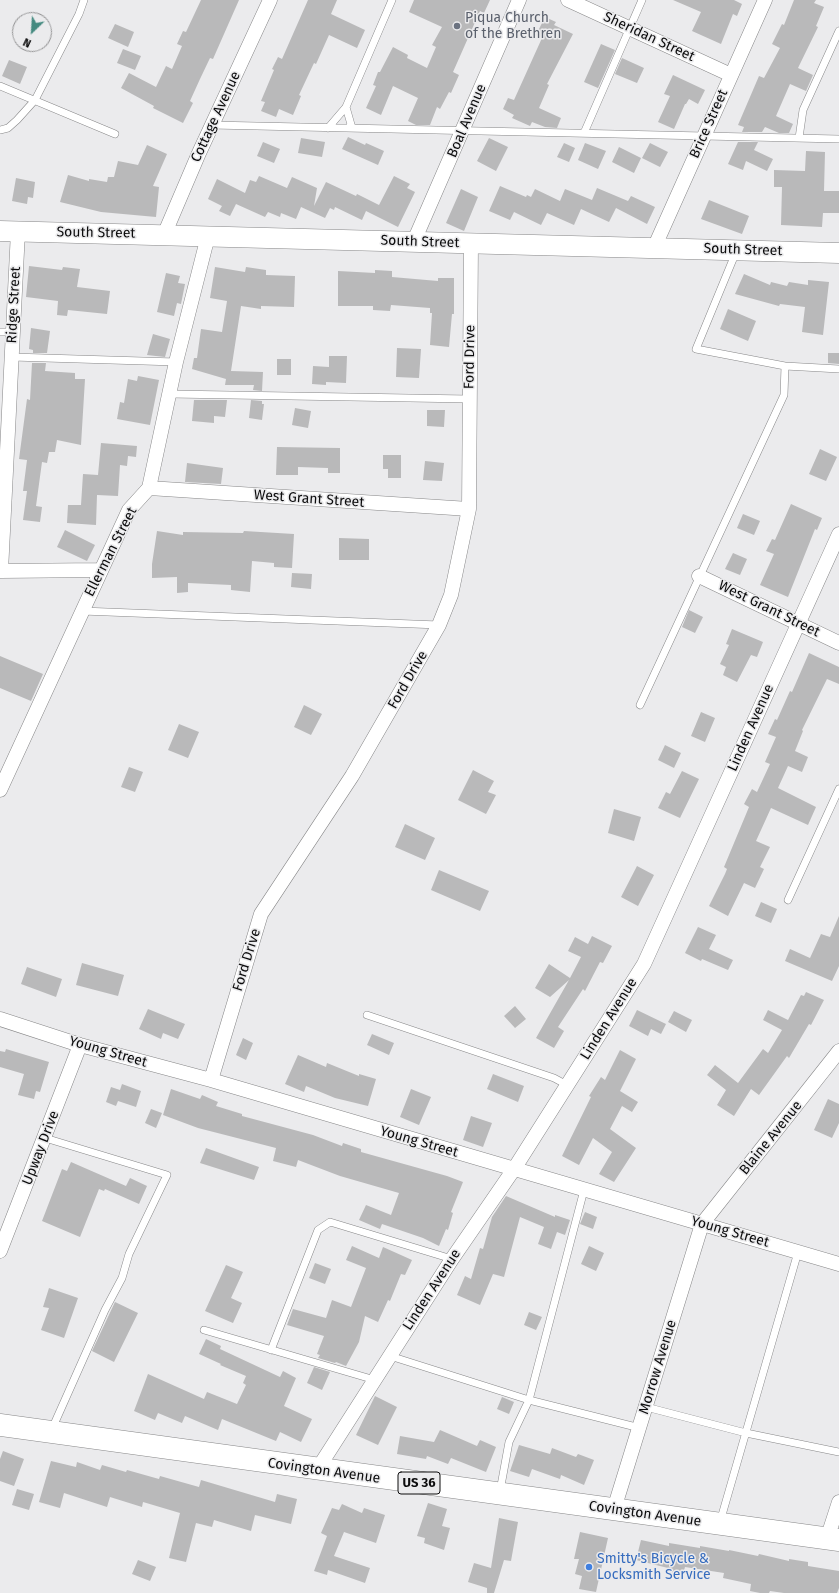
<!DOCTYPE html>
<style>
body{margin:0}
#map{position:relative;width:839px;height:1593px;overflow:hidden;background:#ebebed;font-family:"Fira Sans",sans-serif}
canvas{display:block}
.north{position:absolute;left:12px;top:12px;width:40px;height:40px;box-sizing:border-box;background:#ebebed;border:1px solid #929293;border-radius:50%;rotate:205deg;font-size:11px;font-weight:700;line-height:16px;text-align:center;color:#0c0c0d}
.north::after{content:'';display:block;margin:auto;width:14px;height:18px;background:#458a80;clip-path:polygon(50% 0,100% 100%,50% 72%,0 100%)}
</style>
<div id="map">
<canvas width="839" height="1593"></canvas>
<div class="north">N</div>
</div>
<script>
const c = document.querySelector('canvas').getContext('2d');
c.lineJoin = 'round';
function fill(path, color) { c.fillStyle = color; c.fill(path, 'evenodd'); }
const shape = rows => new Path2D(rows.map(r => 'M' + r).join(''));
function trace(path, color, width, dash) { c.strokeStyle = color; c.lineWidth = width; c.lineCap = dash ? 'butt' : 'round'; c.setLineDash(dash || []); c.stroke(path); }
function write(font, color, halo, rows, align = 'center') {
  c.font = font + ' "Fira Sans",sans-serif'; c.lineWidth = 3; c.setLineDash([]); c.textBaseline = 'middle'; c.strokeStyle = halo; c.fillStyle = color; for (const [text, x, y, turn = 0] of rows) {
    c.save(); c.translate(x, y); c.rotate((+turn || 0) * Math.PI / 180); c.textAlign = isNaN(turn) ? turn : align; if (halo) c.strokeText(text, 0, 0); c.fillText(text, 0, 0); c.restore();
  }
}
fill(shape([
 [201,0,239,0,213,59,210,58,200,79,190,101,193,103,183,123,153,108,154,106,121,88,129,73,156,87,166,66,172,69,182,46,177,44,183,31,186,32],
 [308,0,337,0,331,14,365,30,357,48,329,35,316,64,314,63,299,95,301,96,293,115,279,109,276,117,261,111,265,102,261,101,274,70,272,69,278,57,282,59],
 [414,0,490,0,484,13,480,11,453,72,459,75,451,93,449,92,440,109,437,107,430,125,416,125,408,121,418,98,393,86,381,115,366,108,376,86,373,85,378,72,380,72,393,47,408,55,407,58,427,68,436,47,432,45,442,27,409,12],
 [673,0,734,0,742,4,737,16,733,14,721,44,692,31,701,12],
 [794,0,816,0,814,3,824,7,816,26,818,27,798,68,813,75,806,91,790,84,776,116,793,124,789,133,779,133,765,127,762,132,742,132,744,127,738,125,759,76,764,78,780,48,772,44,782,24,784,25],
 [545,17,556,22,554,25,573,34,547,84,549,85,539,108,561,118,557,128,545,127,532,122,530,126,512,118,514,115,503,109,508,98,514,100,542,38,536,35],
 [115,24,134,32,128,47,108,38],
 [601,44,615,50,598,88,584,82],
 [123,49,141,56,135,70,117,63],
 [622,58,644,68,637,83,615,74],
 [9,60,27,67,20,84,2,76],
 [673,75,705,90,698,104,689,99,686,104,685,104,674,129,658,122,670,96,664,94],
 [348,137,365,145,366,143,384,151,378,165,342,149],
 [301,138,325,142,322,157,298,153],
 [489,138,508,147,496,171,477,161],
 [263,142,280,149,274,163,257,156],
 [738,142,758,142,754,150,773,159,767,171,746,161,743,170,728,164],
 [564,143,575,148,569,162,557,157],
 [585,143,606,151,598,169,578,160],
 [650,143,668,152,660,167,642,158],
 [147,145,167,154,153,186,159,187,156,217,101,212,60,202,68,175,89,181,89,179,107,182,108,177,114,177,118,161,138,165],
 [619,147,641,158,634,173,612,162],
 [806,151,825,152,824,191,839,191,839,213,823,213,822,227,781,225,782,187,774,187,774,170,805,171],
 [259,176,287,188,292,177,317,188,314,206,326,182,356,196,357,194,379,205,394,176,410,184,407,188,415,192,398,227,366,211,362,220,335,207,334,210,330,208,325,218,301,207,296,219,281,213,280,217,268,212,265,217,236,204,230,216,219,211,222,206,208,199,217,179,245,193,250,180,256,182],
 [16,178,35,182,33,198,28,197,27,204,12,201],
 [500,186,526,197,527,195,531,197,535,189,560,201,565,189,592,200,597,188,628,201,631,196,655,207,647,224,616,208,609,222,581,209,574,225,547,213,541,225,514,212,510,220,489,211],
 [461,189,478,197,464,231,446,223],
 [709,200,749,216,742,234,701,219],
 [29,266,62,270,63,267,80,269,77,287,110,291,107,314,68,310,67,316,57,315,58,301,26,297],
 [215,267,245,272,246,267,266,270,266,275,295,276,294,307,261,306,261,309,241,306,231,371,263,372,262,391,253,390,254,385,225,385,226,379,192,369,194,358,197,358,201,329,222,332,227,301,210,298],
 [375,270,392,271,392,277,438,281,438,278,454,278,454,314,452,314,449,347,430,345,432,313,430,313,430,308,391,305,390,311,373,310,373,306,338,306,338,271,375,273],
 [166,273,180,276,178,283,185,284,181,304,177,303,174,316,157,312],
 [744,274,770,285,771,282,787,286,789,282,808,285,808,280,829,282,823,335,802,332,805,307,780,304,779,306,735,294],
 [728,309,756,321,748,341,720,329],
 [31,328,50,331,47,353,33,353,33,350,29,349],
 [153,334,170,339,165,357,147,355],
 [397,348,421,349,419,378,396,377],
 [828,353,839,353,839,364,828,363],
 [329,356,347,356,346,383,326,382,326,385,312,384,313,366,329,367],
 [277,359,291,359,291,375,277,375],
 [32,363,46,363,45,371,75,373,75,379,85,379,81,445,57,440,55,452,49,452,47,463,42,462,36,506,42,507,40,522,23,520,27,491,23,491,27,460,19,459,27,399,30,400],
 [138,376,159,380,150,425,117,419,120,402,124,403,128,379,137,381],
 [194,400,227,400,225,417,214,416,214,423,192,421],
 [251,400,262,401,262,404,264,404,262,420,249,418],
 [295,408,311,411,308,428,292,425],
 [427,410,445,410,444,427,427,426],
 [101,443,137,446,136,457,128,456,127,466,120,465,118,496,97,495,96,525,67,523,68,505,81,505,83,474,98,475],
 [277,447,340,448,340,473,328,473,328,468,298,467,298,475,276,475],
 [820,449,837,457,826,481,809,474],
 [383,455,401,455,401,478,388,478,388,469,383,469],
 [425,461,444,463,442,481,423,480],
 [187,463,223,468,221,484,185,482],
 [791,504,822,518,817,530,815,529,788,597,760,585,774,554,766,551,772,539,775,540],
 [743,514,760,521,754,535,737,528],
 [65,530,95,545,87,561,57,547],
 [157,531,183,535,183,532,243,533,244,531,294,534,292,568,274,567,274,563,252,561,250,592,231,590,231,585,188,583,188,592,177,593,177,577,152,578,152,564],
 [339,538,369,539,369,560,339,560],
 [733,553,747,559,740,575,725,569],
 [292,573,312,574,311,589,291,587],
 [689,610,703,617,695,633,682,627],
 [732,629,763,642,757,657,751,655,737,682,723,675,726,667,720,664,729,645,726,644],
 [809,653,839,667,839,684,827,679,802,730,803,731,795,751,808,757,802,772,788,766,778,788,816,807,808,825,771,808,756,841,770,847,760,867,764,869,755,888,744,883,728,916,709,906,725,874,727,869,724,867,749,807,744,804,752,789,757,792,770,764,765,762,776,737,768,734,775,719,777,720,790,691,792,692],
 [0,656,43,674,31,701,0,688],
 [304,705,322,714,311,735,294,727],
 [701,712,715,718,705,742,691,736],
 [179,724,199,732,188,758,168,750],
 [665,745,681,753,674,768,658,760],
 [129,767,143,772,135,792,121,787],
 [473,770,494,781,488,792,496,795,486,814,458,800],
 [682,771,699,779,680,818,658,808,666,792,670,794],
 [614,809,641,817,634,841,608,833],
 [405,824,435,838,425,860,395,847],
 [637,866,654,875,638,906,621,897],
 [439,870,489,891,480,911,431,890],
 [761,902,777,909,771,923,755,916],
 [839,916,839,966,832,981,785,961,790,949,810,958,821,934,830,937],
 [698,927,716,935,709,949,733,960,728,970,702,959,701,961,685,953],
 [592,936,612,946,603,963,600,962,585,991,583,989,558,1027,564,1031,554,1048,536,1038,569,980,550,997,535,988,549,964,570,978,581,957,568,951,575,937,588,944],
 [82,963,124,975,118,996,76,985],
 [27,967,62,979,56,997,21,984],
 [806,992,824,1000,811,1025,809,1024,789,1058,787,1056,759,1095,751,1089,734,1116,717,1105,726,1090,707,1075,715,1065,738,1083,763,1049,768,1053,782,1030,763,1020,768,1010,788,1020,801,995,804,996],
 [515,1006,526,1019,515,1028,504,1016],
 [148,1009,185,1024,178,1039,163,1033,161,1039,139,1029],
 [637,1010,666,1024,661,1034,651,1029,648,1036,629,1026],
 [674,1011,692,1020,686,1032,668,1022],
 [372,1034,394,1043,389,1055,367,1045],
 [243,1038,253,1043,246,1060,236,1055],
 [6,1049,49,1062,40,1092,36,1091,34,1099,18,1095,24,1074,0,1067,0,1051,5,1052],
 [620,1050,636,1059,620,1091,638,1102,632,1112,622,1106,610,1129,636,1148,614,1182,599,1174,612,1152,593,1138,579,1165,562,1156,591,1097,589,1096,601,1077,605,1080],
 [298,1055,326,1067,327,1063,359,1076,359,1074,376,1079,368,1106,335,1098,306,1086,304,1092,285,1084],
 [493,1074,524,1086,518,1102,487,1089],
 [122,1084,141,1091,136,1107,118,1101,116,1106,106,1102,111,1087,120,1090],
 [171,1089,200,1099,202,1095,218,1102,216,1106,242,1114,242,1116,313,1135,342,1146,343,1143,361,1149,361,1152,447,1176,463,1182,451,1212,453,1213,448,1230,446,1229,439,1246,423,1238,382,1224,380,1229,359,1220,366,1205,391,1215,399,1193,340,1176,298,1160,296,1167,273,1161,276,1148,198,1128,163,1115],
 [411,1089,431,1097,419,1125,400,1117],
 [828,1099,839,1104,839,1123,832,1138,814,1130],
 [151,1109,162,1113,156,1128,145,1123],
 [471,1116,492,1123,483,1147,463,1140],
 [206,1148,259,1167,254,1180,200,1163],
 [71,1162,126,1186,130,1178,147,1186,139,1204,105,1189,104,1191,99,1189,80,1237,42,1221,62,1169,67,1171],
 [506,1196,555,1217,555,1215,570,1220,565,1235,557,1232,551,1249,538,1244,544,1227,520,1217,504,1277,493,1274,480,1305,457,1295,465,1276,471,1279,480,1248,483,1249,492,1217],
 [585,1212,597,1217,593,1229,580,1224],
 [352,1246,379,1258,383,1247,412,1260,405,1275,401,1274,390,1301,388,1300,378,1322,365,1316,359,1342,346,1366,336,1362,335,1363,318,1358,320,1355,317,1354,324,1336,287,1325,293,1309,326,1318,332,1300,351,1307,366,1268,346,1260],
 [589,1246,604,1253,596,1271,581,1264],
 [315,1263,331,1269,325,1284,309,1278],
 [226,1265,243,1272,231,1298,242,1303,233,1323,205,1311],
 [49,1288,78,1298,64,1338,41,1330,49,1308,43,1307],
 [115,1302,138,1313,114,1362,92,1351],
 [529,1312,542,1317,536,1330,524,1325],
 [206,1339,221,1346,220,1349,280,1377,283,1371,296,1378,284,1406,312,1419,301,1442,280,1432,276,1441,222,1419,218,1430,185,1416,182,1423,158,1413,155,1420,134,1411,148,1374,204,1399,207,1392,237,1404,246,1385,243,1383,246,1376,220,1365,221,1364,199,1354],
 [314,1367,330,1372,322,1390,307,1383],
 [375,1396,397,1407,378,1445,356,1435],
 [502,1397,514,1402,509,1414,497,1409],
 [440,1430,477,1446,480,1440,496,1447,486,1472,451,1458,448,1464,427,1456,426,1459,397,1454,400,1436,434,1442],
 [519,1445,550,1454,552,1448,576,1457,578,1454,594,1460,584,1485,561,1475,560,1479,532,1469,529,1477,510,1471],
 [3,1451,24,1459,14,1486,0,1481,0,1459],
 [51,1461,76,1467,77,1462,100,1470,102,1465,126,1472,127,1470,159,1479,160,1476,199,1487,201,1480,275,1502,277,1494,297,1499,291,1524,255,1515,251,1531,214,1520,212,1527,196,1523,186,1562,169,1558,180,1513,143,1502,142,1507,110,1497,107,1507,64,1493,60,1508,39,1502],
 [17,1489,34,1494,29,1510,12,1505],
 [428,1503,447,1509,442,1526,450,1528,444,1550,424,1543,425,1538,417,1536],
 [342,1504,362,1513,364,1508,385,1515,376,1543,344,1532,334,1556,370,1568,365,1583,328,1570,327,1575,314,1571,327,1536,321,1533,332,1508,339,1510],
 [499,1518,518,1522,511,1561,504,1560,494,1593,487,1593,487,1588,468,1582,474,1563,491,1568],
 [580,1532,608,1538,596,1592,579,1589,582,1576,575,1574,579,1559,574,1559],
 [641,1540,669,1546,669,1543,700,1548,700,1546,729,1551,729,1550,758,1556,759,1554,789,1561,789,1559,808,1562,808,1566,839,1571,839,1588,837,1593,784,1593,770,1591,769,1593,760,1593,750,1591,751,1584,723,1578,724,1573,685,1567,683,1574,671,1572,672,1569,636,1560],
 [138,1560,156,1567,150,1581,132,1574]
]), '#b9b9ba');
const lane = shape([
 [0,86,115,134],
 [346,107,352,128],
 [212,125,839,139],
 [328,128,346,107,392,0],
 [0,130,8,128,17,120,35,100,79,14,84,0],
 [584,133,642,0],
 [799,138,803,110,839,31],
 [736,252,696,349,785,366,839,369],
 [0,332,13,332],
 [12,357,176,362],
 [171,394,469,399],
 [82,611,439,625],
 [640,705,784,395,785,366],
 [788,900,839,789],
 [367,1015,554,1078,567,1085],
 [45,1138,167,1175,129,1254,122,1278,105,1310,52,1429],
 [204,1330,375,1380],
 [271,1350,318,1230,330,1222,452,1259],
 [390,1356,529,1400,640,1428],
 [646,1407,746,1433,839,1452],
 [500,1491,509,1442,529,1400,584,1190],
 [720,1522,798,1252]
]);
const street = shape([
 [568,0,731,75],
 [164,235,199,153,270,0],
 [414,241,519,0],
 [654,248,765,0],
 [149,488,469,509],
 [0,571,101,570],
 [1,571,18,231],
 [699,576,839,643],
 [0,790,129,510,149,488,176,362,208,236],
 [0,1019,80,1045,211,1080,839,1264],
 [211,1080,261,914,352,776,439,625,451,595,469,509,471,243],
 [0,1251,80,1045],
 [317,1470,452,1259,514,1169,644,964,839,534],
 [614,1509,702,1224,839,1051],
 [827,1539,839,1502]
]);
const secondary = shape([
 [0,231,839,253]
]);
const primary = shape([
 [0,1425,839,1540]
]);
trace(lane, '#878788', 8);
trace(street, '#878788', 15);
trace(secondary, '#878788', 21);
trace(primary, '#878788', 23);
trace(lane, '#fff', 7);
trace(street, '#fff', 14);
trace(secondary, '#fff', 20);
trace(primary, '#fff', 22);
for (const [x, y, r, color] of [
 [457,26,4,"#6b7280"],
 [589,1567,4,"#3f7fe0"]
]) { const dot = new Path2D(); dot.arc(x, y, r, 0, 2 * Math.PI); c.fillStyle = color; c.fill(dot); trace(dot, '#ebebed', 1.5); }
for (const [x, y, w] of [
 [419,1483,42]
]) { const box = new Path2D(); box.roundRect(x - w / 2, y - 11, w, 22, 3); c.fillStyle = '#ebebed'; c.fill(box); trace(box, '#0c0c0d', 1); }
write('bold 13px', '#0c0c0d', null, [
 ["US 36",419,1483]
]);
write('14px', '#5b616d', '#ebebed', [
 ["Piqua Church",465,18],
 ["of the Brethren",465,34]
], 'left');
write('14px', '#0c0c0d', '#ebebed', [
 ["Sheridan Street",649,37,25],
 ["Cottage Avenue",216,117,-65],
 ["Boal Avenue",467,121,-67],
 ["Brice Street",709,124,-66],
 ["South Street",96,233,1],
 ["South Street",420,242,2],
 ["South Street",743,250,2],
 ["Ridge Street",14,305,-87],
 ["Ford Drive",470,357,-89],
 ["West Grant Street",309,499,4],
 ["Ellerman Street",111,552,-63],
 ["West Grant Street",769,609,26],
 ["Ford Drive",408,680,-60],
 ["Linden Avenue",751,728,-66],
 ["Ford Drive",247,960,-73],
 ["Linden Avenue",609,1019,-58],
 ["Young Street",108,1052,16],
 ["Blaine Avenue",771,1138,-51],
 ["Young Street",419,1142,16],
 ["Upway Drive",41,1148,-69],
 ["Young Street",730,1232,16],
 ["Linden Avenue",432,1290,-57],
 ["Morrow Avenue",658,1367,-73],
 ["Covington Avenue",324,1471,8],
 ["Covington Avenue",645,1514,8]
]);
write('14px', '#366cbe', '#ebebed', [
 ["Smitty's Bicycle &",597,1559],
 ["Locksmith Service",597,1575]
], 'left');
</script>
